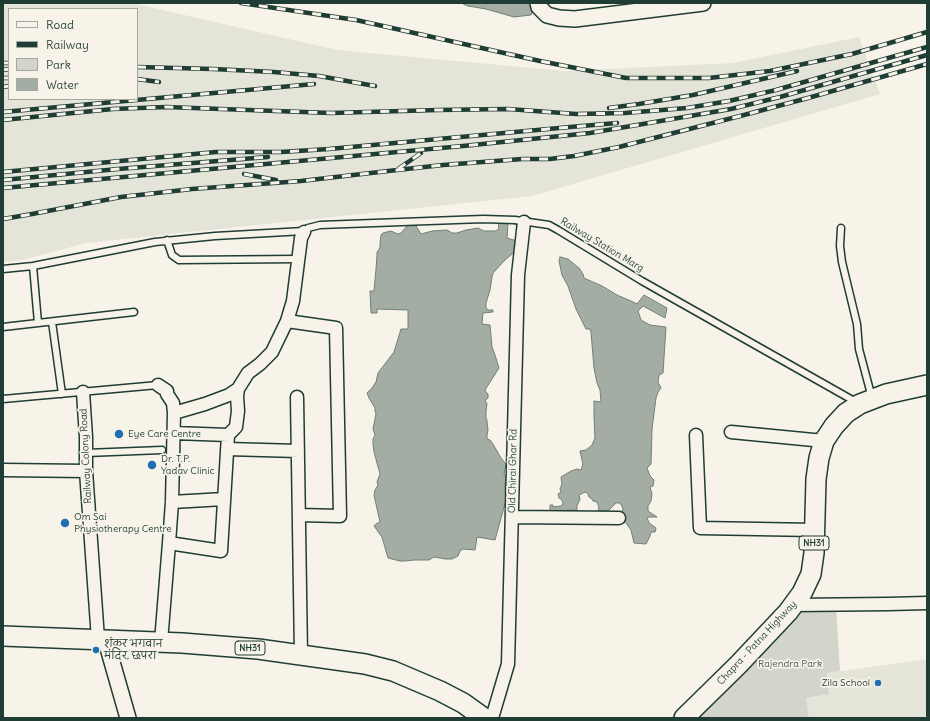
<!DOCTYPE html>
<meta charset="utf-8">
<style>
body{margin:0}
#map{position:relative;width:930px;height:721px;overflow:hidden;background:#f7f3e8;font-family:Delius,sans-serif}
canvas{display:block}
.frame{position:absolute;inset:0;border:4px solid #1f3d34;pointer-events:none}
.legend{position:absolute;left:8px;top:8px;width:130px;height:92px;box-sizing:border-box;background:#f7f3e8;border:1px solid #a1aaa0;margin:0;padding:5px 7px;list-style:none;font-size:12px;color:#1f3d34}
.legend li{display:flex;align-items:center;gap:8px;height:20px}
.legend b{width:20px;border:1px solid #a1aaa0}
</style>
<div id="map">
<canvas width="930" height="721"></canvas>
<div class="frame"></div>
<ul class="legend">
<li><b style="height:5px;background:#f7f3e8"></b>Road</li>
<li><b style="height:5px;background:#1f3d34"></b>Railway</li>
<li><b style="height:11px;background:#d3d5ca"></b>Park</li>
<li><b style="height:11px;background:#a4ada3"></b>Water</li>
</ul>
</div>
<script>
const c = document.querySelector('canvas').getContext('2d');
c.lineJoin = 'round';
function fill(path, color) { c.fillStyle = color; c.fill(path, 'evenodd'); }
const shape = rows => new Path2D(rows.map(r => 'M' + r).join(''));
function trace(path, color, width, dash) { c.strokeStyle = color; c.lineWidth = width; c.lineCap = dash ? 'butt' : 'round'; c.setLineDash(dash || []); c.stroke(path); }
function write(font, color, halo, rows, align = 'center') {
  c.font = font + ' Delius,"Playpen Sans Deva",sans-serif'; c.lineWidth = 3.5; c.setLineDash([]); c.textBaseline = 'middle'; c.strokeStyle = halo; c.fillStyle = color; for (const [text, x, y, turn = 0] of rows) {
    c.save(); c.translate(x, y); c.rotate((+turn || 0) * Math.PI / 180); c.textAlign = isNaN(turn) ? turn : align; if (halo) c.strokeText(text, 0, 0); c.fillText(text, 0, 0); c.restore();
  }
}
fill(shape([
 [3,3,132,3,337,50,565,71,733,63,859,37,880,94,532,196,86,243,23,260,3,262],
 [9,9,137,9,137,99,9,99],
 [927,659,927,718,809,718,806,698,829,694,827,673]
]), '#e5e4d9');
fill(shape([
 [794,606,836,606,840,671,827,673,829,694,806,698,809,718,682,718]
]), '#d3d5ca');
const water = shape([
 [463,3,531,3,533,10,531,15,514,17,486,9,468,6,463,4,463,3],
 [498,220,519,221,517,231,516,224,508,223,507,238,517,241,518,249,505,260,493,273,492,277,490,290,486,303,486,308,488,310,493,310,493,312,483,313,482,324,490,325,492,347,495,355,499,368,485,390,486,392,488,394,488,398,485,400,487,404,486,411,486,418,487,420,487,422,488,430,487,435,487,439,490,440,493,444,501,458,506,464,504,474,507,479,505,483,505,490,506,500,495,540,477,537,475,550,463,549,460,551,458,556,452,559,445,559,440,558,434,557,429,560,414,560,405,561,400,561,388,558,382,537,374,526,376,524,380,522,374,495,375,490,378,485,377,482,380,474,374,452,373,444,373,439,375,435,373,429,376,414,375,411,375,408,369,398,367,393,372,388,376,382,378,373,394,352,401,329,408,329,408,310,377,309,377,313,371,313,370,291,374,291,376,269,377,255,377,252,380,248,380,244,381,235,383,233,391,231,398,234,401,233,407,226,410,225,416,226,421,234,432,231,447,230,452,233,457,233,466,230,478,228,484,231,495,231,499,229,498,220],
 [560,257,568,259,579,268,583,274,584,278,602,286,617,295,631,301,637,304,644,295,667,308,665,318,643,306,638,311,641,320,650,325,666,327,663,373,659,375,658,382,661,388,658,392,656,398,652,429,651,464,647,468,650,476,654,480,653,486,650,487,652,494,651,501,648,506,648,511,657,517,649,517,647,518,649,523,656,528,655,532,651,532,650,536,646,544,634,543,631,530,621,516,623,509,622,506,620,503,616,503,609,510,605,511,600,511,598,510,599,508,597,502,593,501,592,499,589,497,588,494,586,492,583,493,579,495,580,499,577,506,577,510,550,511,550,505,553,505,553,507,561,506,563,504,562,500,559,498,558,494,561,492,560,489,562,484,561,477,571,471,577,469,581,470,583,464,582,460,580,451,586,450,592,445,595,438,594,417,594,401,601,402,600,390,597,383,594,368,591,332,590,329,586,329,576,309,568,286,562,275,559,261,560,257]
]);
fill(water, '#a4ada3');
trace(water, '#6f8077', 1);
const service = shape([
 [841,228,840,246,842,262,857,324,859,349,872,398],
 [304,232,308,228,320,225,483,219,515,220,549,225,558,230,642,281,856,402],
 [167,240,172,255,179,260,298,259],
 [33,266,38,323],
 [3,269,33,266,155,242,215,236,304,231],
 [52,322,62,394],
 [3,327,134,312],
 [3,399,158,385],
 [86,453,162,450]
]);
const minor = shape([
 [287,321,336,328,340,516,299,515],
 [158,385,167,391,167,394,173,403,174,413,172,502,169,543,161,642],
 [83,392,86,437,86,471,98,639],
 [297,397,301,655],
 [174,413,205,404,229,395,238,389,248,373,260,364,272,352,287,321,293,301,301,238,304,232],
 [731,432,824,441],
 [174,433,228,435],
 [696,435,700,528,815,530],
 [227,449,298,451],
 [3,470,86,471],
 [172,502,224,499],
 [512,517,619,518],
 [169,543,221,551,228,435,236,427,238,411,237,396,238,389],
 [793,605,888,604,927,603],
 [492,718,508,664,518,275,524,222]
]);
const tertiary = shape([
 [538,3,539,7,547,15,559,18,575,19,703,3],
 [106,641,128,718]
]);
const trunk = shape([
 [3,636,182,643,258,649,365,664,393,671,440,691,463,703,484,718],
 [684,718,738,665,788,612,802,593,811,574,814,553,816,479,819,458,824,441,834,426,846,413,860,404,886,394,927,385]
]);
trace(service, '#1f3d34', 9);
trace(minor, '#1f3d34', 15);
trace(tertiary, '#1f3d34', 18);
trace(trunk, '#1f3d34', 22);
trace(service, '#f7f3e8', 6);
trace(minor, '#f7f3e8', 12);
trace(tertiary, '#f7f3e8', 15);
trace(trunk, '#f7f3e8', 19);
const rail = shape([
 [241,3,356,20,540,61,626,78,709,78,770,71,852,54,927,32],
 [3,63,9,63],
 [137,67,213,69,274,72,319,76,375,86],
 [3,70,9,69],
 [3,78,9,78],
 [137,79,159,82],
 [3,87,9,86],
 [609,108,639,104,693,95,797,71],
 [3,112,314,84],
 [3,120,113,109,166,107,331,113,438,110,508,109,576,114,625,113,687,108,729,101,776,90,927,47],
 [398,169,421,153],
 [3,172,216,152,281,152,329,149,570,127,617,123],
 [244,174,276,180],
 [3,180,118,169,268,157],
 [3,188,463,146,590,133,731,109,780,97,927,55],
 [3,219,32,214,121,197,148,194,192,189,301,181,397,170,443,165,522,159,550,159,574,156,619,147,744,115,808,98,927,64]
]);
trace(rail, '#1f3d34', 4.5);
trace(rail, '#f7f3e8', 3, [9]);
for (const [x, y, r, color] of [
 [119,434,5,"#1f6fb2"],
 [152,465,5,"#1f6fb2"],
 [65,523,5,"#1f6fb2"],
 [96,650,4,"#1f6fb2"],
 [878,683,4,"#1f6fb2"]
]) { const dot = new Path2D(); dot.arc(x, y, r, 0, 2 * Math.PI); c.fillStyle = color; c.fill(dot); trace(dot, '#f7f3e8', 1.5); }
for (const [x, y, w] of [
 [814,543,30],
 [250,648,30]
]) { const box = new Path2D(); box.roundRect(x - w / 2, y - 7, w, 14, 3); c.fillStyle = '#f7f3e8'; c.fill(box); trace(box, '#1f3d34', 1); }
write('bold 9px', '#1f3d34', null, [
 ["NH31",814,543],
 ["NH31",250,648]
]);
write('10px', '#1f3d34', '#f7f3e8', [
 ["Railway Station Marg",602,245,31],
 ["Railway Colony Road",86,456,-93],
 ["Old Chirai Ghar Rd",513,471,-89],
 ["Chapra - Patna Highway",757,643,-47]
]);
write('10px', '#1f3d34', '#f7f3e8', [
 ["Eye Care Centre",128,434],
 ["Dr. T.P.",161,459],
 ["Yadav Clinic",161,471],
 ["Om Sai",74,517],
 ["Physiotherapy Centre",74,529],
 ["शंकर भगवान",104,644],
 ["मंदिर, छपरा",104,656],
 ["Zila School",870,683,"right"]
], 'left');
write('10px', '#435b52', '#f7f3e8', [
 ["Rajendra Park",790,664]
]);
</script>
